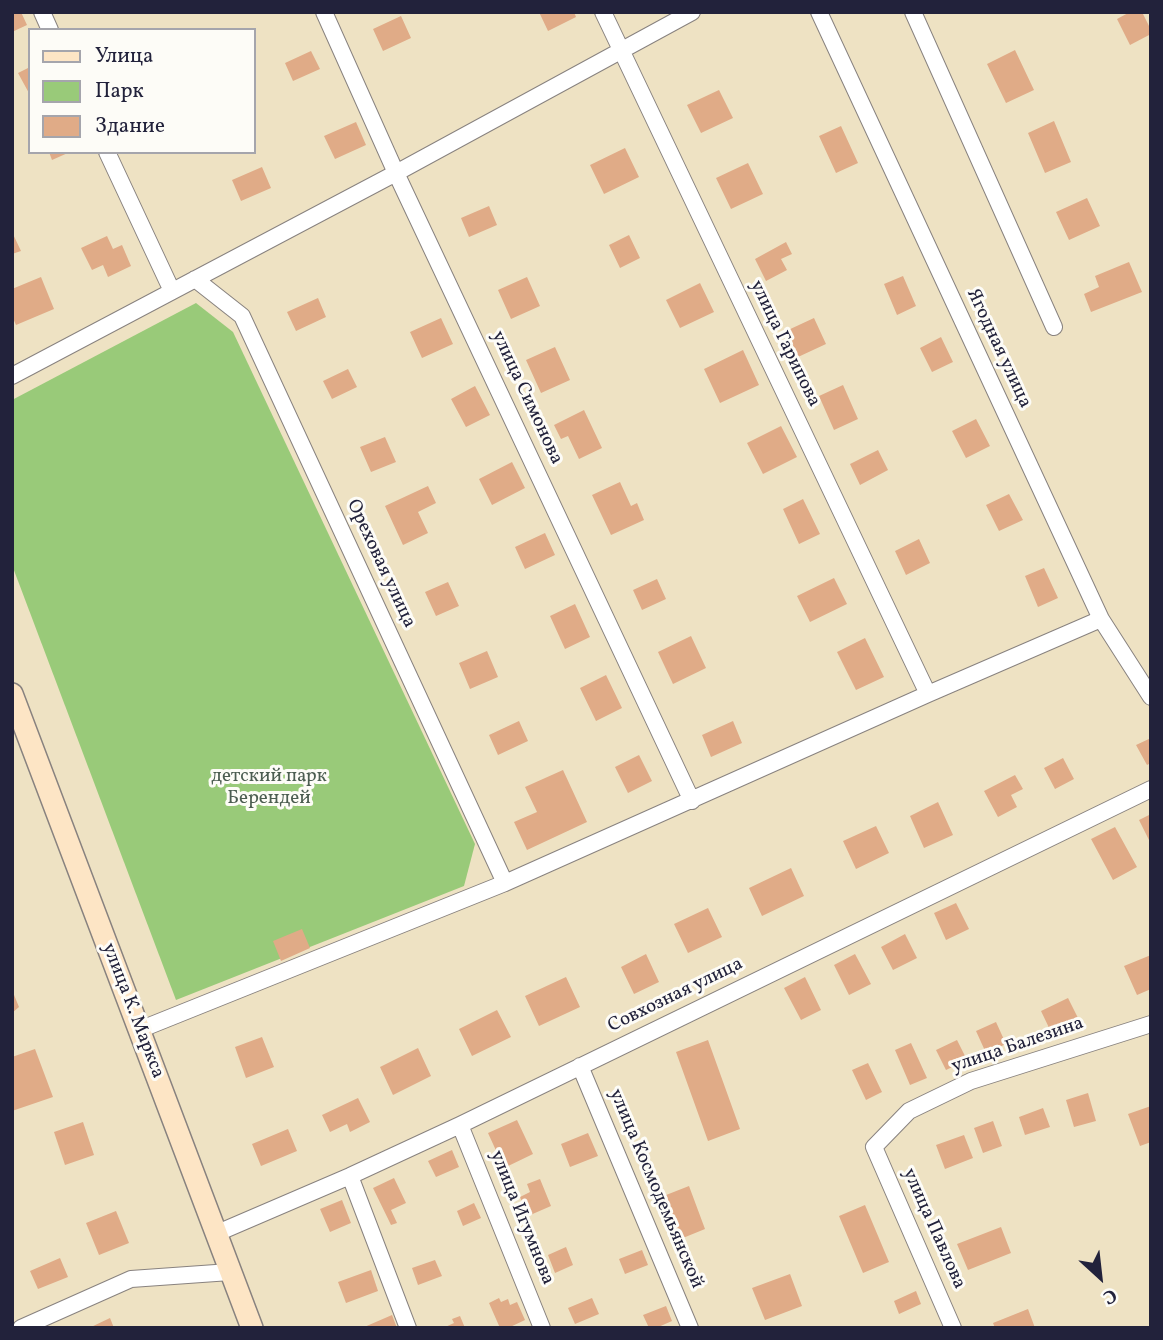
<!DOCTYPE html>
<meta charset="utf-8">
<style>
body{margin:0}
#map{position:relative;width:1163px;height:1340px;overflow:hidden;background:#eee2c3;font-family:Vollkorn,serif}
canvas{display:block}
.frame{position:absolute;inset:0;border:14px solid #22223b;pointer-events:none}
.legend{position:absolute;left:28px;top:28px;width:228px;height:126px;box-sizing:border-box;background:#fdfcf7;border:2px solid #a5a5ac;margin:0;padding:9px 12px;list-style:none;font-size:21px;color:#22223b}
.legend li{display:flex;align-items:center;gap:14px;height:35px}
.legend b{width:35px;border:2px solid #a5a5ac}
.north{position:absolute;left:1065px;top:1242px;width:70px;height:70px;-webkit-text-stroke:5px #fdfcf7;paint-order:stroke;rotate:153deg;font-size:19px;font-weight:700;line-height:28px;text-align:center;color:#22223b}
.north::after{content:'';display:block;margin:auto;width:24px;height:32px;background:#22223b;clip-path:polygon(50% 0,100% 100%,50% 72%,0 100%)}
</style>
<div id="map">
<canvas width="1163" height="1340"></canvas>
<div class="frame"></div>
<ul class="legend">
<li><b style="height:9px;background:#fde5c5"></b>Улица</li>
<li><b style="height:19px;background:#99ca79"></b>Парк</li>
<li><b style="height:19px;background:#e0ab87"></b>Здание</li>
</ul>
<div class="north">С</div>
</div>
<script>
const c = document.querySelector('canvas').getContext('2d');
c.lineJoin = 'round';
function fill(path, color) { c.fillStyle = color; c.fill(path, 'evenodd'); }
const shape = rows => new Path2D(rows.map(r => 'M' + r).join(''));
function trace(path, color, width, dash) { c.strokeStyle = color; c.lineWidth = width; c.lineCap = dash ? 'butt' : 'round'; c.setLineDash(dash || []); c.stroke(path); }
function write(font, color, halo, rows, align = 'center') {
  c.font = font + ' Vollkorn,serif'; c.lineWidth = 6; c.setLineDash([]); c.textBaseline = 'middle'; c.strokeStyle = halo; c.fillStyle = color; for (const [text, x, y, turn = 0] of rows) {
    c.save(); c.translate(x, y); c.rotate((+turn || 0) * Math.PI / 180); c.textAlign = isNaN(turn) ? turn : align; if (halo) c.strokeText(text, 0, 0); c.fillText(text, 0, 0); c.restore();
  }
}
fill(shape([
 [196,303,233,332,475,844,464,886,176,1000,12,565,12,400]
]), '#99ca79');
fill(shape([
 [12,12,21,12,27,25,12,32],
 [539,12,574,12,576,17,548,31],
 [1130,12,1142,12,1151,30,1151,34,1130,45,1117,19],
 [401,16,411,38,383,51,373,29],
 [1015,50,1034,90,1006,103,987,64],
 [311,51,320,69,293,81,285,63],
 [30,67,30,95,18,73],
 [719,90,733,118,701,133,687,105],
 [1054,121,1071,162,1045,173,1028,133],
 [356,122,366,145,335,159,324,136],
 [841,126,858,163,836,173,819,136],
 [625,148,639,177,604,194,590,165],
 [49,152,70,152,52,160],
 [748,163,763,194,731,209,716,178],
 [262,167,271,188,241,201,232,180],
 [1087,198,1100,226,1069,240,1056,212],
 [489,206,497,225,469,237,461,218],
 [12,232,21,251,12,254],
 [629,235,640,258,620,268,609,245],
 [107,236,113,249,122,245,131,266,108,277,103,265,92,270,81,248],
 [786,242,792,254,781,259,787,270,766,281,755,259],
 [1129,262,1142,292,1091,312,1084,294,1099,287,1095,276],
 [903,276,916,306,897,315,884,284],
 [41,277,54,309,16,325,12,316,12,289],
 [527,277,540,306,511,319,498,290],
 [700,283,714,312,680,328,666,300],
 [318,298,326,317,296,331,287,312],
 [441,318,453,344,422,358,410,332],
 [814,318,826,344,798,357,786,331],
 [941,337,953,362,932,372,920,348],
 [555,347,570,380,541,393,526,360],
 [743,350,759,385,720,403,704,369],
 [348,369,357,387,332,399,323,381],
 [843,385,858,419,834,430,819,396],
 [475,386,490,415,466,427,451,399],
 [584,410,602,448,579,459,568,436,561,439,554,425],
 [976,419,990,446,966,458,952,431],
 [781,426,797,457,763,474,747,443],
 [385,437,396,462,371,472,360,447],
 [878,450,888,470,860,485,850,464],
 [512,462,525,488,492,505,479,479],
 [620,482,631,506,637,503,644,520,611,535,592,495],
 [428,486,436,503,418,512,428,533,403,545,385,506],
 [1009,494,1023,520,999,531,986,505],
 [803,499,820,534,799,544,783,509],
 [545,533,555,555,525,569,515,547],
 [919,539,930,563,906,575,895,551],
 [1044,568,1058,598,1038,607,1025,576],
 [834,578,847,604,810,622,797,596],
 [657,579,666,599,642,610,633,590],
 [448,582,459,606,436,616,425,592],
 [575,604,590,637,565,649,550,616],
 [691,636,706,668,673,684,658,652],
 [865,638,884,677,856,690,837,652],
 [487,651,498,677,470,689,459,663],
 [606,675,622,708,596,721,580,688],
 [519,721,528,741,498,755,489,735],
 [733,721,742,743,711,757,702,735],
 [1151,738,1151,763,1147,765,1136,745],
 [639,755,652,781,628,793,615,767],
 [1063,758,1074,779,1055,789,1044,768],
 [563,770,587,822,527,850,514,822,537,812,525,787],
 [1015,775,1023,789,1011,795,1017,807,998,817,984,791],
 [938,802,953,835,924,848,910,816],
 [1151,814,1151,844,1139,820],
 [876,826,889,853,856,869,843,841],
 [1115,827,1137,867,1113,880,1091,839],
 [791,868,804,896,762,916,749,888],
 [956,903,969,929,946,940,934,913],
 [708,908,722,937,688,953,674,924],
 [302,929,310,948,281,961,273,941],
 [905,934,917,958,893,970,881,947],
 [646,954,659,982,634,994,621,967],
 [855,954,871,984,849,995,834,965],
 [1151,955,1151,989,1137,995,1124,966],
 [566,977,580,1007,539,1026,525,996],
 [805,977,821,1010,801,1020,784,988],
 [12,990,19,1007,12,1013],
 [1068,998,1079,1020,1052,1034,1041,1011],
 [497,1010,511,1037,472,1056,459,1029],
 [996,1022,1006,1044,986,1053,976,1031],
 [262,1037,274,1067,246,1078,235,1047],
 [708,1040,740,1129,708,1141,676,1052],
 [957,1040,967,1060,946,1070,936,1050],
 [911,1043,927,1078,910,1085,895,1050],
 [418,1048,431,1076,393,1095,380,1067],
 [35,1049,53,1097,12,1111,12,1057],
 [868,1063,882,1092,866,1100,852,1070],
 [1088,1093,1096,1121,1074,1127,1066,1100],
 [358,1098,370,1122,350,1132,347,1124,330,1132,322,1115],
 [1151,1106,1151,1142,1140,1146,1128,1114],
 [1043,1108,1050,1127,1025,1135,1019,1117],
 [517,1120,533,1154,504,1168,488,1133],
 [993,1121,1002,1146,983,1153,974,1128],
 [83,1122,94,1155,65,1165,54,1132],
 [288,1129,297,1151,261,1166,252,1144],
 [588,1133,598,1156,570,1167,561,1144],
 [964,1135,973,1158,945,1169,936,1145],
 [452,1150,459,1167,436,1177,428,1161],
 [394,1178,406,1203,391,1210,397,1223,391,1225,373,1188],
 [540,1179,551,1206,528,1216,520,1197,530,1192,527,1184],
 [689,1186,705,1229,678,1240,661,1197],
 [342,1200,351,1223,330,1232,320,1209],
 [474,1203,481,1218,463,1226,457,1211],
 [865,1205,889,1262,863,1273,839,1216],
 [116,1211,129,1243,99,1255,86,1223],
 [1001,1227,1011,1253,968,1270,957,1244],
 [566,1247,573,1265,555,1273,548,1255],
 [642,1250,648,1265,625,1274,619,1259],
 [60,1258,68,1277,38,1289,30,1271],
 [435,1260,442,1276,418,1285,412,1268],
 [371,1270,378,1291,346,1303,338,1282],
 [790,1274,802,1306,765,1320,752,1288],
 [916,1291,921,1304,899,1314,894,1301],
 [499,1298,501,1302,508,1299,510,1305,517,1302,525,1320,508,1328,500,1328,489,1303],
 [592,1298,599,1314,575,1324,568,1308],
 [666,1306,672,1321,656,1328,649,1328,643,1315],
 [1028,1309,1035,1328,995,1328,993,1323],
 [392,1315,397,1328,362,1328],
 [460,1316,465,1328,443,1328,454,1323,452,1319],
 [110,1318,114,1328,89,1328]
]), '#e0ab87');
const street = shape([
 [42,12,50,30],
 [324,12,396,173,692,801],
 [603,12,928,694],
 [819,12,1101,619,1151,697],
 [913,12,1054,327],
 [107,152,172,291],
 [195,279,242,316,505,883],
 [12,376,396,173,692,12],
 [139,1030,505,883,928,694,1101,619],
 [580,1066,690,1328],
 [460,1125,542,1328],
 [350,1176,408,1328],
 [215,1234,350,1176,460,1125,1151,789],
 [21,1328,131,1279,230,1272],
 [953,1328,874,1147,909,1111,971,1081,1151,1024]
]);
const secondary = shape([
 [12,694,252,1328]
]);
trace(street, '#88827f', 18);
trace(secondary, '#88827f', 24);
trace(street, '#fff', 16);
trace(secondary, '#fde5c5', 21);
write('19px', '#22223b', '#fdfcf7', [
 ["улица Гарипова",784,344,64],
 ["Ягодная улица",998,349,65],
 ["улица Симонова",526,398,65],
 ["Ореховая улица",380,564,65],
 ["Совхозная улица",676,996,-26],
 ["улица К. Маркса",132,1011,69],
 ["улица Балезина",1018,1046,-19],
 ["улица Космодемьянской",655,1189,67],
 ["улица Игумнова",521,1218,68],
 ["улица Павлова",933,1229,66]
]);
write('19px', '#4c5d51', '#fdfcf7', [
 ["детский парк",269,778],
 ["Берендей",269,800]
]);
</script>
